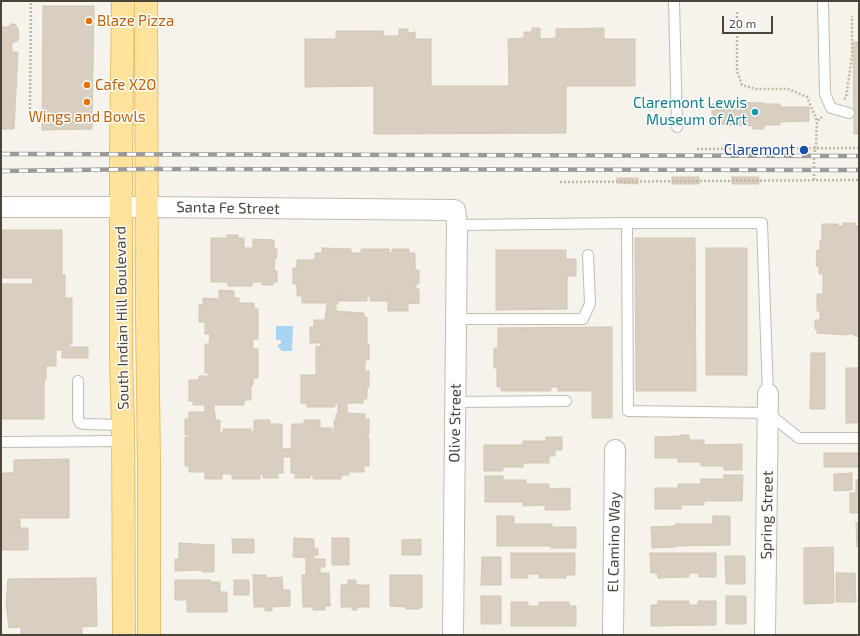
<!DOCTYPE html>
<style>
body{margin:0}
#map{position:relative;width:860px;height:636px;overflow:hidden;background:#f6f3ec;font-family:"Exo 2",sans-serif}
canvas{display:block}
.frame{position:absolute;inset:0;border:2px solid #4b4439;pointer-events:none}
.scale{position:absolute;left:722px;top:16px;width:51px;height:18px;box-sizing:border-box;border:2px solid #4b4439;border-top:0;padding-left:5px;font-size:12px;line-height:14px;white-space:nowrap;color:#4b4439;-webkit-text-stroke:3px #fff;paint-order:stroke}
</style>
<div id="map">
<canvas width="860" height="636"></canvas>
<div class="frame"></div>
<div class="scale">20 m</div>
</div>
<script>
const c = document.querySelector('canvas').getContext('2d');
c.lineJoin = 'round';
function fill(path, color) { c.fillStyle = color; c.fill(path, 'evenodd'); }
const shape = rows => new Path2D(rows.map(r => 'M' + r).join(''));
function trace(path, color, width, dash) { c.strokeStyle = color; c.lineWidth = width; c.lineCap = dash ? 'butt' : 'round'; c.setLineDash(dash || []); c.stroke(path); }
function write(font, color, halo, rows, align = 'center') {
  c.font = font + ' "Exo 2",sans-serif'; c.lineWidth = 3; c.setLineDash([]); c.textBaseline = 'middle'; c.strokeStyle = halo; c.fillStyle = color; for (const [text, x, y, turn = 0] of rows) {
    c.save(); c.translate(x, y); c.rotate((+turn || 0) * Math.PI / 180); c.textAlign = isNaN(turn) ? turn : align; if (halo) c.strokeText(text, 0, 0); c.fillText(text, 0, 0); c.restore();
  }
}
fill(shape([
 [276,326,293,326,292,351,282,351,277,346,281,343,281,340,276,340]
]), '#a9d4f2');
const building = shape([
 [43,6,94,6,92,129,42,130,43,6],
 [11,24,15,24,18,29,19,35,18,40,15,42,12,43,12,52,18,52,14,129,1,129,1,27,8,27,11,24],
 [532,28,540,28,540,39,556,38,556,29,604,28,604,39,635,39,635,86,566,86,566,133,374,134,374,86,305,87,305,39,336,39,336,31,383,31,383,36,399,36,399,29,408,29,408,33,415,32,415,39,431,39,431,86,509,86,508,39,524,38,524,32,532,32,532,28],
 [853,42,859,42,859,134,854,134,853,42],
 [723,102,764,103,764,104,780,104,780,107,809,107,809,121,780,122,780,125,764,125,764,129,753,129,753,126,712,124,712,104,723,104,723,102],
 [672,177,699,177,699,184,672,184,672,177],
 [732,177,759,177,759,184,732,184,732,177],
 [617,178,638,178,638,184,617,183,617,178],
 [843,223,855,223,855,226,859,226,859,336,854,336,854,334,847,334,847,335,817,333,817,330,815,329,815,320,820,320,820,311,817,311,817,294,823,294,823,274,819,274,819,266,816,266,817,250,820,250,820,240,822,240,822,224,838,224,838,226,843,226,843,223],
 [1,230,62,230,62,275,65,275,65,298,72,298,72,344,69,344,69,347,88,347,88,358,62,358,62,350,56,350,56,366,46,366,46,380,44,380,44,419,1,419,1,284,33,284,33,278,1,278,1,230],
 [227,235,238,235,238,238,244,238,244,248,253,248,253,239,274,240,274,249,277,249,277,258,275,258,274,271,277,271,277,282,273,282,273,285,262,285,262,282,252,282,252,286,228,286,228,282,211,282,211,238,227,238,227,235],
 [635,238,695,238,696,391,636,391,635,238],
 [322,248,351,249,351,253,361,253,361,249,389,249,389,253,392,253,392,249,409,249,409,253,415,253,415,270,419,270,419,284,416,284,416,289,419,289,419,304,408,303,408,311,388,311,388,292,387,292,387,301,370,301,370,296,367,296,367,301,339,301,338,294,338,304,336,304,336,311,364,313,364,317,367,317,367,344,369,344,369,360,365,360,365,371,369,371,369,387,367,387,367,399,363,399,363,403,347,403,347,413,365,414,365,419,369,419,369,435,365,435,365,437,369,437,369,466,364,466,364,472,349,472,349,475,341,475,341,479,313,479,313,475,310,475,310,478,295,478,295,473,291,473,291,457,283,457,283,473,278,473,278,478,263,478,263,474,260,474,260,479,232,479,232,474,222,474,222,479,205,479,205,472,189,472,189,466,185,466,185,437,189,437,189,435,185,435,185,419,189,419,189,412,205,412,205,405,193,405,193,401,189,401,189,380,199,380,199,376,209,376,209,373,205,373,205,344,209,344,210,334,205,334,205,322,199,322,199,305,203,305,203,298,219,299,219,290,234,291,234,298,239,298,239,303,254,303,254,309,258,309,258,339,253,339,253,349,258,349,258,378,253,378,253,385,251,385,251,400,244,400,244,405,215,405,215,401,214,401,214,412,215,412,215,420,220,420,220,433,223,433,223,429,251,429,251,432,254,432,254,420,270,420,270,424,282,424,282,449,291,449,292,424,304,424,304,420,320,420,320,428,332,428,332,433,334,433,334,420,336,420,336,414,338,414,338,403,335,403,335,407,307,407,307,403,301,403,301,375,316,375,316,346,321,347,321,343,310,343,310,327,314,327,314,320,325,320,327,303,302,303,302,296,297,296,297,284,293,284,293,268,297,268,297,260,315,260,315,253,322,253,322,248],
 [706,248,747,248,747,375,706,375,706,248],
 [496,250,566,250,566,259,576,259,576,276,567,276,567,309,496,310,496,250],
 [612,327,612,418,592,418,592,391,558,391,558,387,551,387,551,391,501,391,501,387,497,387,497,368,494,368,494,348,498,348,498,328,612,327],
 [811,353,825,353,825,409,810,409,811,353],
 [846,368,859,368,859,423,846,423,846,368],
 [681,435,689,435,689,440,704,440,704,445,742,444,742,470,724,470,724,466,701,466,701,462,678,462,678,458,655,458,655,437,681,436,681,435],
 [546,437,562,437,562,450,555,450,555,456,549,456,549,463,523,463,523,467,503,467,503,471,484,471,484,445,523,445,523,441,546,441,546,437],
 [824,453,859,453,859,467,824,467,824,453],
 [69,459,69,518,20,518,20,528,1,528,1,473,14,473,14,460,69,459],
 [852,473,852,490,834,491,834,474,852,473],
 [724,475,743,475,742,501,704,501,704,505,681,505,681,509,655,509,655,488,678,488,678,484,701,484,701,479,724,479,724,475],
 [485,476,503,476,503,480,526,480,526,484,549,484,549,489,570,488,570,510,545,510,545,505,523,506,523,502,485,502,485,476],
 [856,480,859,480,859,513,850,513,850,493,856,493,856,480],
 [497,516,514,516,514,524,552,524,552,527,576,527,576,548,551,548,551,546,497,546,497,516],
 [713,516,730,516,730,545,676,546,676,547,652,548,651,527,675,526,675,524,713,524,713,516],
 [856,523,859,523,859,547,857,547,856,523],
 [1,528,28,528,28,550,1,550,1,528],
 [294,538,314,539,314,549,318,549,318,555,314,555,314,558,293,557,294,538],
 [332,538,349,538,349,565,332,565,332,538],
 [232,539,254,539,254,553,233,553,232,539],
 [421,539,421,555,402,555,402,540,421,539],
 [179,543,214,545,214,572,202,572,202,570,175,571,175,559,179,559,179,543],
 [833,547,834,603,804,604,804,548,833,547],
 [511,553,575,553,575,575,566,575,566,578,539,578,539,574,528,574,528,578,511,578,511,553],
 [650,553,716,553,716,577,699,577,698,573,689,573,689,577,658,578,657,573,651,573,650,553],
 [725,556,745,556,745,584,726,584,725,556],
 [482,557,501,557,501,585,481,585,482,557],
 [306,559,325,559,325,567,320,567,320,573,329,573,330,606,325,606,325,610,313,610,313,607,303,607,302,575,306,575,306,559],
 [836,573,855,573,856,602,836,602,836,573],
 [253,575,266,575,266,578,282,577,283,590,290,590,290,606,272,607,272,611,265,611,265,607,254,607,253,575],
 [390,575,422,575,422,607,419,607,419,609,406,609,406,607,390,606,390,575],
 [96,578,97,626,82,627,82,635,21,635,21,627,9,628,6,603,8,579,96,578],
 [175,580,210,580,210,582,220,582,220,592,227,592,227,612,187,612,187,600,175,600,175,580],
 [234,580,249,580,249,595,234,595,234,580],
 [348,580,356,580,356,585,369,585,369,607,357,607,357,610,352,610,352,607,341,607,341,585,348,585,348,580],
 [481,596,501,596,501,624,481,624,481,596],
 [726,596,746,596,746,624,726,624,726,596],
 [658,601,689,601,689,605,698,605,698,601,716,601,716,625,651,626,651,605,658,605,658,601],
 [511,602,528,602,528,606,539,606,539,602,569,602,569,606,576,606,576,626,511,626,511,602]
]);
fill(building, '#d8cfc1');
trace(building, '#d3c7b4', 1);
const lane = shape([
 [674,1,677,127],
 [823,1,825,94,831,108,849,113],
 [457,225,627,223],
 [456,319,583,319,590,304,588,255],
 [78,381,78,419,80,423,84,424,123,425],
 [768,394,762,223,627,223,628,411,768,413,799,438,859,438],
 [455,402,566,401],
 [1,442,123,441]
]);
const street = shape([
 [1,207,147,207,455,210,457,225,453,635],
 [613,635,615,450],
 [765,635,768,394]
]);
const primary = shape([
 [123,1,121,154,121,358,123,425,124,635],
 [146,1,147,315,149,464,149,635]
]);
trace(lane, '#c2bbae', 12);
trace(street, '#c2bbae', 22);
trace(primary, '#e6c16a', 24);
trace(shape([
 [737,12,737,71,742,85,756,89,788,89,807,97,817,121],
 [844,99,846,98,852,55,852,16],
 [30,109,31,1],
 [697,149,859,148],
 [814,180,814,156,816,145,817,121,822,117],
 [560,182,859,180]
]), '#c4b79f', 2.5, [2, 2]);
trace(lane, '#fff', 10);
trace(street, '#fff', 20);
trace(primary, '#ffe39c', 22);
const rail = shape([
 [1,154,859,156],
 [1,171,147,169,859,170]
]);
trace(rail, '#9a9a9a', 4.5);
trace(rail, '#fff', 3, [9]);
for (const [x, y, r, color] of [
 [89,21,4,"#e8710a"],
 [87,85,4,"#e8710a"],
 [87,102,4,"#e8710a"],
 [755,112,4,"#0f9aa8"],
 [804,150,5,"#1a4fb4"]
]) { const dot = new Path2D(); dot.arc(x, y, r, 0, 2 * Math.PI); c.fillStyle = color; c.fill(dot); trace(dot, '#fff', 1.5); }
write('15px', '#c56008', '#fff', [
 ["Blaze Pizza",97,21],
 ["Cafe X2O",95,85],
 ["Wings and Bowls",87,117,"center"]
], 'left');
write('15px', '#0d838f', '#fff', [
 ["Claremont Lewis",747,103],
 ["Museum of Art",747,120]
], 'right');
write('15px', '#164399', '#fff', [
 ["Claremont",795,150]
], 'right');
write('15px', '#4b4439', '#fff', [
 ["Santa Fe Street",228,208,1],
 ["South Indian Hill Boulevard",122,318,-91],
 ["Olive Street",455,423,-89],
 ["Spring Street",767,515,-89],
 ["El Camino Way",614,542,-89]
]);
</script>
